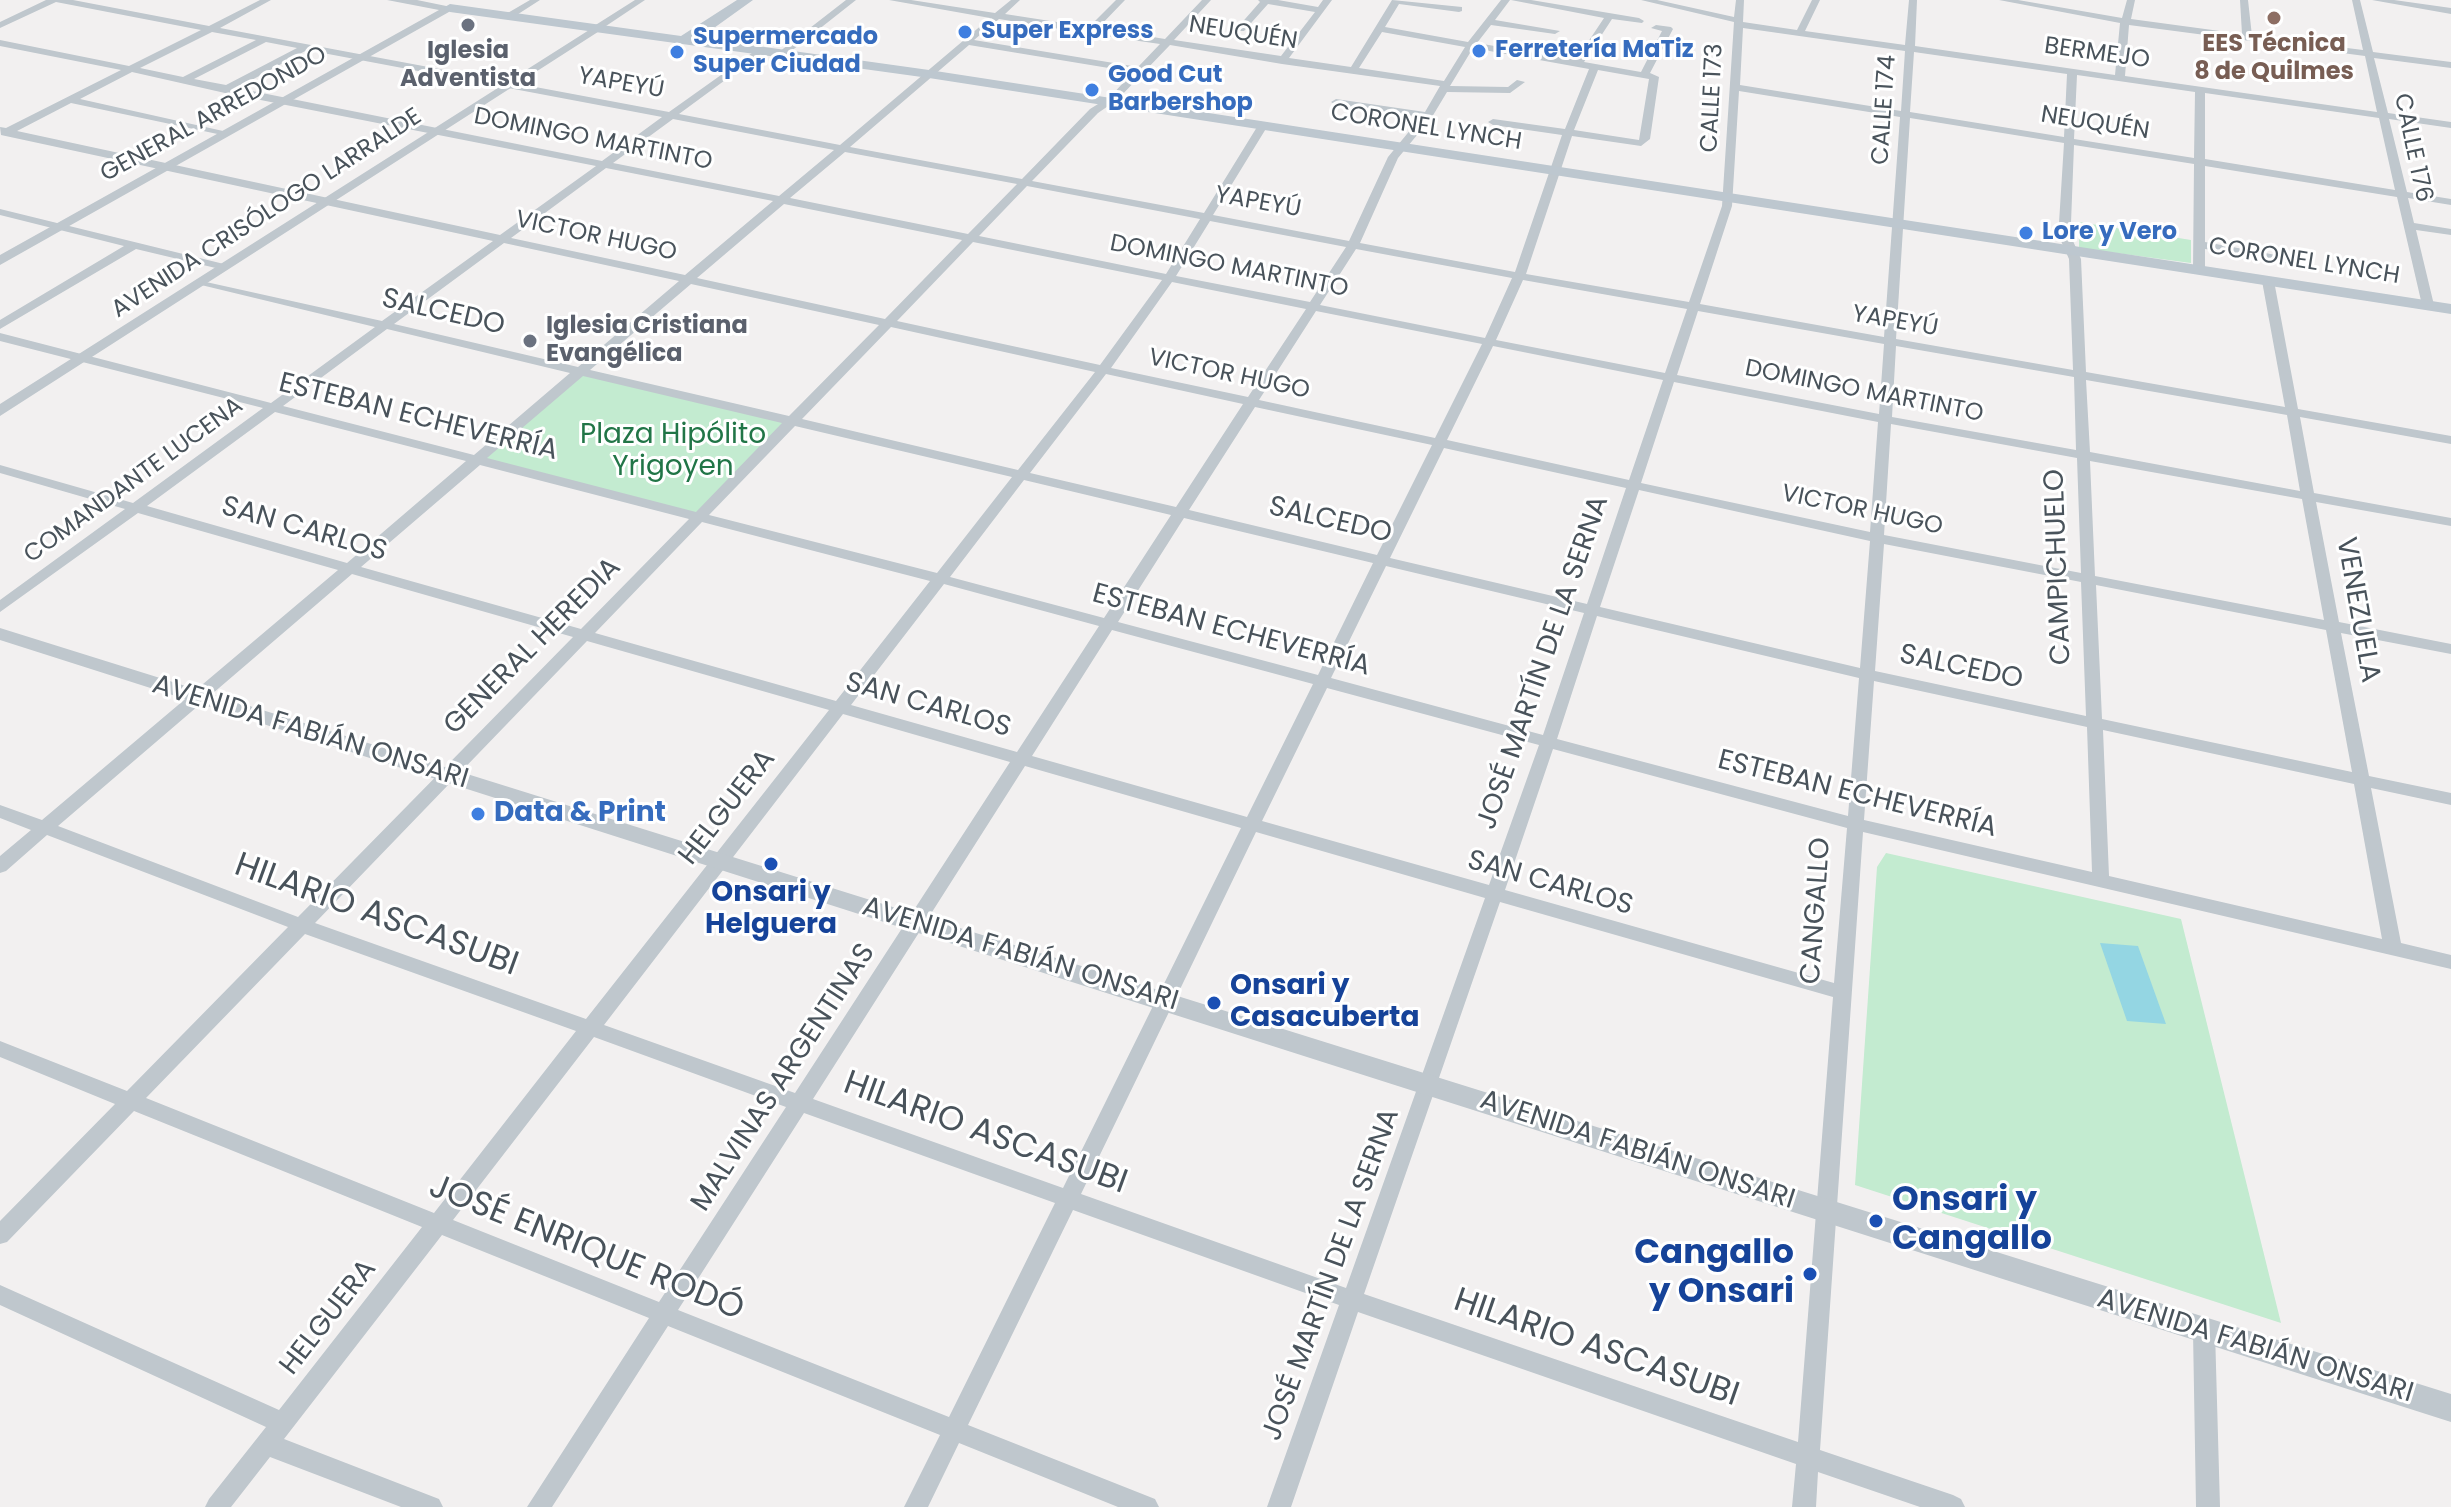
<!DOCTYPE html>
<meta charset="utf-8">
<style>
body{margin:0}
canvas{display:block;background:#f2f0f0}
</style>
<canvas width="2451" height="1507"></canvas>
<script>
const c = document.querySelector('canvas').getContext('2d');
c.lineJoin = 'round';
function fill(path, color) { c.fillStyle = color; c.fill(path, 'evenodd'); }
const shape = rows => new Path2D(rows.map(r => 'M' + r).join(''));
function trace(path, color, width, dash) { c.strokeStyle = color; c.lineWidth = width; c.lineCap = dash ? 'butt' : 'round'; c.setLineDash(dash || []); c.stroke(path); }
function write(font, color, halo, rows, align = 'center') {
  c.font = font + ' Poppins,sans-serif'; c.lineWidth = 6; c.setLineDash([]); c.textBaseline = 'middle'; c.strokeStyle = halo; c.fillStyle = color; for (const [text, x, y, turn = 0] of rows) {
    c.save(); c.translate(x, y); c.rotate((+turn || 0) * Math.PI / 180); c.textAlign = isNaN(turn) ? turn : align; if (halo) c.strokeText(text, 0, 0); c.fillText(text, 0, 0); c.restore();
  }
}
fill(shape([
 [2079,222,2191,240,2191,263,2079,248],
 [581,372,793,423,699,517,478,460],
 [1886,853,2181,919,2281,1323,1855,1185,1877,867]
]), '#c3ebd0');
fill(shape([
 [2100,943,2138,946,2166,1024,2127,1021]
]), '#94d6e3');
fill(shape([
 [46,0,73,0,209,26,260,0,271,0,220,28,669,112,759,48,762,49,762,53,679,114,840,145,990,18,889,0,911,0,995,13,1011,0,1020,0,1005,14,1089,27,1116,0,1125,0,1098,28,1165,39,1202,0,1211,0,1174,40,1281,56,1315,12,1268,4,1244,31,1238,31,1238,27,1260,2,1258,0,1278,0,1318,7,1323,0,1332,0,1289,58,1351,67,1392,0,1462,7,1462,11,1459,12,1399,4,1385,27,1468,42,1501,0,1510,0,1495,20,1560,31,1555,34,1491,25,1477,43,1576,60,1604,18,1511,0,1531,0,1639,18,1644,21,1642,23,1612,19,1584,62,1641,72,1662,31,1651,28,1656,25,1671,27,1673,29,1650,73,1659,77,1650,139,1641,146,1572,136,1526,274,1689,302,1722,206,1734,22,1641,0,1657,0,1734,17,1736,0,1744,0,1743,22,1797,30,1812,0,1820,0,1805,31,1905,45,1909,0,1917,0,1915,46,2115,75,2120,23,1999,0,2018,0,2122,18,2127,0,2135,0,2131,19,2242,34,2240,0,2248,0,2252,36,2363,50,2352,0,2360,0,2373,52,2451,62,2451,68,2374,58,2388,113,2451,122,2451,128,2389,119,2407,192,2451,199,2451,205,2408,198,2414,223,2451,229,2451,235,2416,230,2434,305,2432,308,2428,309,2422,305,2397,197,2205,166,2205,242,2287,257,2293,260,2287,263,2205,249,2205,270,2199,273,2193,270,2194,164,2074,145,2071,223,2073,241,2081,259,2086,372,2285,407,2262,281,2268,278,2274,281,2298,409,2451,436,2451,444,2300,417,2314,493,2451,518,2451,526,2316,502,2339,622,2451,644,2451,654,2341,633,2369,776,2451,793,2451,805,2371,788,2401,943,2451,955,2451,969,1863,832,1820,1450,1953,1495,1961,1499,1965,1507,1920,1507,1818,1472,1816,1507,1792,1507,1796,1464,1358,1312,1291,1507,1267,1507,1339,1305,1073,1210,968,1425,1155,1499,1159,1507,1118,1507,959,1443,928,1507,904,1507,940,1435,668,1326,552,1507,527,1507,649,1318,442,1235,284,1439,439,1499,443,1507,401,1507,270,1457,231,1507,205,1507,209,1499,266,1427,0,1305,0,1285,279,1410,422,1227,134,1111,7,1242,0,1244,0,1221,115,1104,0,1057,0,1041,127,1091,288,927,47,835,6,871,0,873,0,856,31,830,0,818,0,805,42,820,338,570,138,513,0,612,0,600,125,509,0,473,0,465,133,503,263,408,0,341,0,333,271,403,375,327,197,284,197,280,382,321,493,241,1,135,0,127,6,128,121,70,0,46,0,40,129,66,201,30,56,2,0,28,0,22,46,0],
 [999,19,1090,34,1160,44,1138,67,974,40,999,19],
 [2129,25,2365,56,2377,112,2125,76,2129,25],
 [1743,28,1905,51,1901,111,1740,85,1743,28],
 [212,32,256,40,183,77,140,68,212,32],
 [1382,32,1465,47,1444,81,1359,68,1382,32],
 [266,42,297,48,226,85,194,79,266,42],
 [969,45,1133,72,1111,96,1090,109,1022,179,850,147,969,45],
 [1170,45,1282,64,1440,86,1425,112,1336,99,1331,102,1336,105,1421,117,1388,157,1349,241,1213,215,1267,127,1262,124,1257,127,1204,213,1032,181,1098,113,1117,100,1170,45],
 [1473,48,1589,69,1565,129,1493,119,1488,122,1493,125,1562,135,1515,272,1360,243,1398,158,1432,117,1447,92,1510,93,1525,82,1517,80,1508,87,1450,86,1473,48],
 [307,50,662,117,602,161,237,88,307,50],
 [1914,52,2067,74,2064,137,1910,112,1914,52],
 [1598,70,1649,79,1639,140,1574,130,1598,70],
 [132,72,225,93,596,166,500,235,17,131,71,103,227,136,232,133,80,99,132,72],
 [2077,75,2195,92,2194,158,2074,139,2077,75],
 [1739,91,1900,117,1884,337,1700,304,1732,206,1739,91],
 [2205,93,2379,118,2395,190,2205,159,2205,93],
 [1910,118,2064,143,2059,223,2061,241,2069,259,2073,370,1896,339,1910,118],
 [673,119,834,150,779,196,613,163,673,119],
 [845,152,1017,184,968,234,790,198,845,152],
 [606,168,773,201,685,275,511,238,606,168],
 [1027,186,1200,219,1166,274,979,236,1027,186],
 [784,204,962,240,885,319,697,278,784,204],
 [1210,221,1346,247,1310,302,1176,276,1210,221],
 [973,242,1162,280,1100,365,897,321,973,242],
 [504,243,679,281,578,367,394,324,504,243],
 [1356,249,1512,278,1485,338,1320,305,1356,249],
 [1523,280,1687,309,1665,373,1496,340,1523,280],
 [1172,282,1306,309,1248,397,1111,368,1172,282],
 [691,284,879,325,789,416,590,370,691,284],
 [1316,311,1482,344,1435,438,1259,400,1316,311],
 [1698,311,1884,344,1879,414,1677,375,1698,311],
 [891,327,1095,372,1018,470,802,419,891,327],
 [387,329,570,373,474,455,283,406,387,329],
 [1493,346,1663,380,1629,480,1447,440,1493,346],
 [1896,346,2074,377,2076,450,1892,417,1896,346],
 [1106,374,1243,404,1176,507,1030,473,1106,374],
 [583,376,782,423,696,512,487,458,583,376],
 [2086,380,2287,415,2300,491,2090,452,2086,380],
 [1674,382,1878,422,1870,532,1641,483,1674,382],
 [1255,407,1432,445,1377,555,1189,510,1255,407],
 [275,412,466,461,347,563,147,506,275,412],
 [1891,424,2077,458,2081,573,1884,535,1891,424],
 [795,426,1012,477,937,573,709,515,795,426],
 [1444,448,1626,488,1587,604,1390,558,1444,448],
 [2090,461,2302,499,2324,620,2095,576,2090,461],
 [480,465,689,519,581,629,361,567,480,465],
 [1024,480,1171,515,1104,618,950,577,1024,480],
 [1639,490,1870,541,1860,668,1600,607,1639,490],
 [1184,518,1373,563,1318,675,1118,622,1184,518],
 [702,522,930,581,836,701,595,633,702,522],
 [1884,544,2081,582,2086,716,1875,671,1884,544],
 [1386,566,1584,613,1543,735,1331,678,1386,566],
 [352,574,573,637,298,917,58,826,352,574],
 [944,584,1099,626,1017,752,851,705,944,584],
 [2096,585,2326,630,2352,772,2102,719,2096,585],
 [1597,616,1859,678,1848,816,1557,739,1597,616],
 [1112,630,1313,684,1247,817,1032,756,1112,630],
 [587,641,829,710,586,1019,315,923,587,641],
 [1874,681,2087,727,2092,872,1864,820,1874,681],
 [1327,688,1539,745,1489,885,1262,821,1327,688],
 [843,714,1010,762,795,1093,604,1025,843,714],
 [2103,730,2354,784,2382,939,2109,876,2103,730],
 [1553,749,1847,828,1834,983,1505,890,1553,749],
 [1025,766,1241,828,1063,1188,813,1099,1025,766],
 [1256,832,1485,898,1346,1288,1081,1194,1256,832],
 [1500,902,1833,997,1798,1442,1364,1294,1500,902],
 [305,934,576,1031,434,1213,146,1098,305,934],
 [594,1037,786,1107,659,1302,453,1220,594,1037],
 [804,1113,1055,1203,949,1417,678,1310,804,1113],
 [530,0,540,0,512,18,506,18,506,14,530,0],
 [635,0,645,0,600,30,594,30,594,26,635,0],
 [846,0,856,0,785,56,779,56,779,52,846,0],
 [2372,0,2394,0,2451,8,2451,14,2372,0],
 [0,209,228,265,230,267,224,270,136,249,0,329,0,320,124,246,0,215,0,209],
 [2204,1321,2212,1324,2215,1331,2220,1507,2196,1507,2193,1331,2196,1324,2204,1321]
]), '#bfc7cd');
fill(shape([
 [387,0,417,0,456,8,0,265,0,255,439,10,387,0],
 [597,25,603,28,601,30,0,416,0,404,597,25],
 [0,628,2451,1394,2451,1422,0,640,0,628]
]), '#bfc7cd');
fill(shape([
 [737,0,753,0,700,38,929,70,2451,304,2451,314,929,78,450,12,443,8,450,4,681,36,737,0]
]), '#bdc7cf');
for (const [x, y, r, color] of [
 [2274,18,8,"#8d6e63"],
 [468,25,8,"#6b7280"],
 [965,32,8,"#3f7fe0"],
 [1479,51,8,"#3f7fe0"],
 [677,52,8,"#3f7fe0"],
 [1092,90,8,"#3f7fe0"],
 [2026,233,8,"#3f7fe0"],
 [530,341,8,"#6b7280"],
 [478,814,8,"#3f7fe0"],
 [771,864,8,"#1a4fb4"],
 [1214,1003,8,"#1a4fb4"],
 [1876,1221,8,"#1a4fb4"],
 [1810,1274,8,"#1a4fb4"]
]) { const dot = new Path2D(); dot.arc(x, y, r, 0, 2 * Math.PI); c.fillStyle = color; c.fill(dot); trace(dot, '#fff', 3); }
write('bold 24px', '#366cbe', '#fff', [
 ["Super Express",981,32],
 ["Supermercado",693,38],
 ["Super Ciudad",693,66],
 ["Ferretería MaTiz",1495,51],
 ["Good Cut",1108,76],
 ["Barbershop",1108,104],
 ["Lore y Vero",2042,233]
], 'left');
write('24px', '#49535b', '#fff', [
 ["NEUQUÉN",1243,34,9],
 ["BERMEJO",2097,54,8],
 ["YAPEYÚ",621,84,10],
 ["CALLE 173",1713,98,-87],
 ["CALLE 174",1885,110,-86],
 ["GENERAL ARREDONDO",214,115,-29],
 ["NEUQUÉN",2095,124,9],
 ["CORONEL LYNCH",1426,128,9],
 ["DOMINGO MARTINTO",593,140,11],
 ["CALLE 176",2412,148,78],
 ["YAPEYÚ",1258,203,10],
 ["AVENIDA CRISÓLOGO LARRALDE",267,214,-33],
 ["VICTOR HUGO",596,237,12],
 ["CORONEL LYNCH",2304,262,9],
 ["DOMINGO MARTINTO",1229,267,11],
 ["YAPEYÚ",1895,322,10],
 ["VICTOR HUGO",1229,375,12],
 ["DOMINGO MARTINTO",1864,392,11],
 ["COMANDANTE LUCENA",134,481,-36],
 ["VICTOR HUGO",1862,511,12]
]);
write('bold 24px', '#785e54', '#fff', [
 ["EES Técnica",2274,45],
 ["8 de Quilmes",2274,73]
]);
write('bold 24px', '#5b616d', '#fff', [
 ["Iglesia",468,52],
 ["Adventista",468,80],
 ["Iglesia Cristiana",546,327,"left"],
 ["Evangélica",546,355,"left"]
]);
write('28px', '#49535b', '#fff', [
 ["SALCEDO",443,313,13],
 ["ESTEBAN ECHEVERRÍA",418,418,14],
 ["SALCEDO",1330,521,13],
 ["SAN CARLOS",304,530,16],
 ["CAMPICHUELO",2059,567,-92],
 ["VENEZUELA",2357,610,80],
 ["ESTEBAN ECHEVERRÍA",1231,631,15],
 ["GENERAL HEREDIA",533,647,-45],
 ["JOSÉ MARTÍN DE LA SERNA",1544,663,-71],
 ["SALCEDO",1961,668,12],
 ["SAN CARLOS",928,706,16],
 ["AVENIDA FABIÁN ONSARI",310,733,17],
 ["ESTEBAN ECHEVERRÍA",1857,795,14],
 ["HELGUERA",728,808,-52],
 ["SAN CARLOS",1550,884,16],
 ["CANGALLO",1817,911,-86],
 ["AVENIDA FABIÁN ONSARI",1020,955,17],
 ["MALVINAS ARGENTINAS",784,1078,-57],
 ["AVENIDA FABIÁN ONSARI",1637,1151,18],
 ["JOSÉ MARTÍN DE LA SERNA",1332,1275,-70],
 ["HELGUERA",329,1318,-52],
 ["AVENIDA FABIÁN ONSARI",2255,1347,17]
]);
write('28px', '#217547', '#fff', [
 ["Plaza Hipólito",673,436],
 ["Yrigoyen",673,468]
]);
write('bold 28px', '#366cbe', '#fff', [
 ["Data & Print",494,814]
], 'left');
write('bold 28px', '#164399', '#fff', [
 ["Onsari y",771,894],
 ["Helguera",771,926],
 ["Onsari y",1230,987,"left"],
 ["Casacuberta",1230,1019,"left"]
]);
write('34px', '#49535b', '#fff', [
 ["HILARIO ASCASUBI",376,916,20],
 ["HILARIO ASCASUBI",985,1134,20],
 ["JOSÉ ENRIQUE RODÓ",586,1249,22],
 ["HILARIO ASCASUBI",1596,1349,19]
]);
write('bold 34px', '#164399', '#fff', [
 ["Onsari y",1892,1201],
 ["Cangallo",1892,1240],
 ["Cangallo",1794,1254,"right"],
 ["y Onsari",1794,1293,"right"]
], 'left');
</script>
